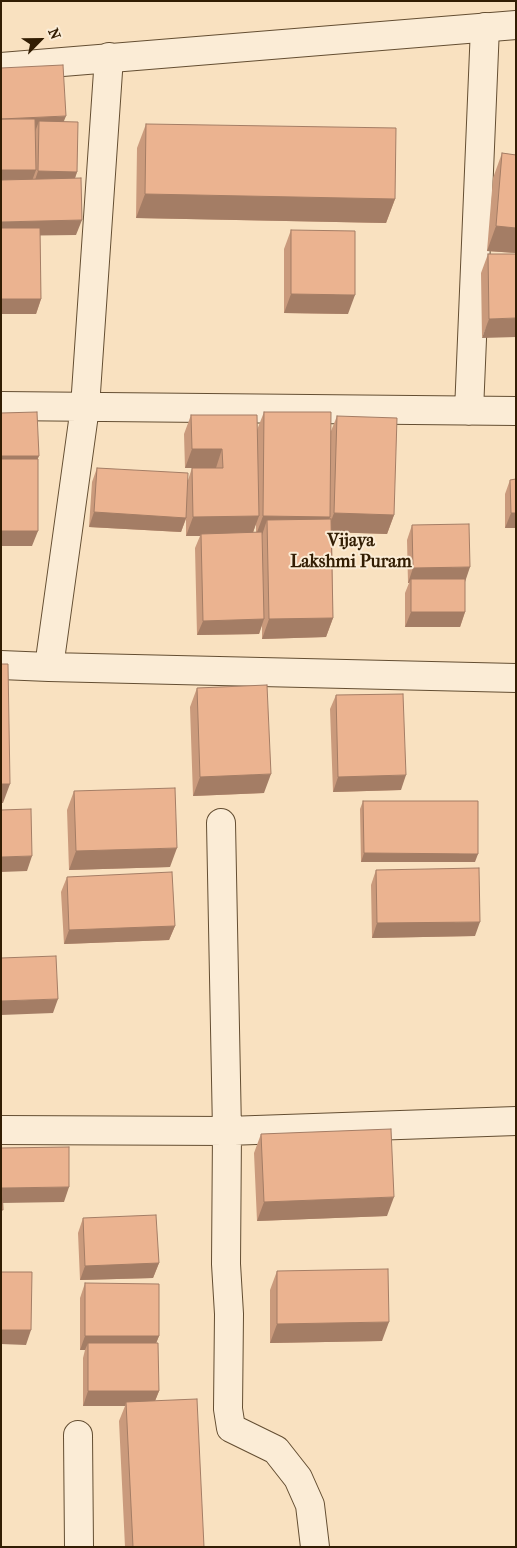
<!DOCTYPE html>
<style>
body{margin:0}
#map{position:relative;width:517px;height:1548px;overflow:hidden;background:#f9e1c0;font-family:"IM FELL French Canon",serif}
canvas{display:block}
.frame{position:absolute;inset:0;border:2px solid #321d03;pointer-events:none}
.north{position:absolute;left:15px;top:15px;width:50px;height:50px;-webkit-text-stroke:4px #fbecd6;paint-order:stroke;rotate:67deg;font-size:14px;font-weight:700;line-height:20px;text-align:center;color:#321d03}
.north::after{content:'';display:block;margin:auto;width:18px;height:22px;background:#321d03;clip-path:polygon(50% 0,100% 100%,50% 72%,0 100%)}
</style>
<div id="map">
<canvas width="517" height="1548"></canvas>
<div class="frame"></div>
<div class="north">N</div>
</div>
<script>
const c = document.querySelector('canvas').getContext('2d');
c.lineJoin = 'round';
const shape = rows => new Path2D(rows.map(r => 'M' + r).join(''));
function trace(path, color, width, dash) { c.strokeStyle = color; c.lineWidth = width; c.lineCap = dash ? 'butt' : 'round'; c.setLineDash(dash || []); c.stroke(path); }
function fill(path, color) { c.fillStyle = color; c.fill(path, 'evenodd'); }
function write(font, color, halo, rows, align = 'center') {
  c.font = font + ' "IM FELL French Canon",serif'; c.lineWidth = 4; c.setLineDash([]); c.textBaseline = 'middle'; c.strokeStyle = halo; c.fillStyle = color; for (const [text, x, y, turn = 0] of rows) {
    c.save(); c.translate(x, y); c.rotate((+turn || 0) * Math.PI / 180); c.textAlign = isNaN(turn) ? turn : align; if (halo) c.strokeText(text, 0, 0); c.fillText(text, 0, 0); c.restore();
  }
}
const minor = shape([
 [1,406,516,411],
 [469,411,485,27],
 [1,665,49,667,85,407,109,57],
 [49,667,516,678],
 [221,823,227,1131,226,1264,229,1314,228,1409,231,1428,276,1450,298,1478,310,1505,315,1547],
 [1,1130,227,1131,516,1121],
 [78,1435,79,1547]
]);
const tertiary = shape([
 [1,67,516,25]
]);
trace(minor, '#644e32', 30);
trace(tertiary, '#644e32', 30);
trace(minor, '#fbecd6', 28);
trace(tertiary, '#fbecd6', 28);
fill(shape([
 [1,68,63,122,77,172,75,178,76,235,40,235,41,299,36,314],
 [146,124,395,199,386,223,136,218,137,148],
 [502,153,516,155,516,253,487,251,493,178],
 [291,230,348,314,284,313,284,249],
 [488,254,516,254,482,338,481,273],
 [264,412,331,431,337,416,394,515,387,534,332,532,333,618,326,637,262,639,262,625,259,634,197,635,195,548,200,536,186,536,186,519,181,532,89,527,92,482,97,468,188,480,192,468,216,468,185,468,184,434,191,415,257,430],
 [256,523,256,533,253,533],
 [516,479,516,528,505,528,505,494,510,480],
 [412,525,465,581,465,612,460,627,405,627,405,593,409,583,408,583,407,540],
 [197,688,264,793,193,796,190,707],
 [336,695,401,790,333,792,330,709],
 [74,791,170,867,69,870,67,810],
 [363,801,475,862,361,862,360,809],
 [376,870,475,936,372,938,371,885],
 [67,877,175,926,169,940,64,944,61,892],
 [261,1134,387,1216,257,1221,254,1153],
 [83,1218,159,1263,153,1278,80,1280,78,1233],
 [277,1271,382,1341,270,1343,270,1290],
 [85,1283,159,1336,156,1343,159,1391,155,1401,204,1547,125,1547,119,1421,125,1406,83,1406,83,1358,85,1350,80,1350,80,1298]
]), '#ca9a7c');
fill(shape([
 [66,116,60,131,39,121,35,132,1,120],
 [1,170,36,170,29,189,1,189],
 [38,171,77,172,72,187,33,186],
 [145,194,395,199,386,223,136,218],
 [82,220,76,235,1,236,1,222],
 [496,226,516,228,516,253,487,251],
 [291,294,355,295,348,314,284,313],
 [1,299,41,299,36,314,1,314],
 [516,318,516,337,482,338,489,319],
 [192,449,222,449,216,468,185,468],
 [1,456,39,456,33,470,1,471],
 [94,512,186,518,181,532,89,527],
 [334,513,394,515,387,534,327,532],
 [511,513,516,513,516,528,505,528],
 [259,516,252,535,201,534,200,536,186,536,193,517],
 [263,516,330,517,323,536,267,520,262,535,256,535],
 [1,531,38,531,32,546,1,546],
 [470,567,465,582,411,579,409,583,408,583,413,568],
 [411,612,465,612,460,627,405,627],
 [333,618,326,637,262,639,269,619],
 [264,619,259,634,197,635,203,621],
 [271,774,264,793,193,796,200,777],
 [406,775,401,790,333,792,338,777],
 [1,784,10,784,3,803,1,803],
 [177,848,170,867,69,870,76,851],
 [364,853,478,854,475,862,361,862],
 [32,856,27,871,1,872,1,857],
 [480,922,475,936,372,938,377,923],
 [175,926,169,940,64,944,69,930],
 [58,999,53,1013,1,1015,1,1001],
 [69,1187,64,1202,1,1203,2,1188],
 [394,1197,387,1216,257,1221,264,1202],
 [159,1263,153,1278,80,1280,85,1266],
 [389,1322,382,1341,270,1343,277,1324],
 [1,1330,31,1330,26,1345,1,1344],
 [85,1336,159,1336,153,1351,88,1343,85,1350,80,1350],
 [88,1391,159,1391,153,1406,126,1402,125,1406,83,1406]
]), '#a47d65');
const building = shape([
 [63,65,66,116,1,119,1,68,63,65],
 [1,119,35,119,36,170,1,170,1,119],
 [39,121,78,122,77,172,38,171,39,121],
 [146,124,396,128,395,199,145,194,146,124],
 [502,153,516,155,516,228,496,226,502,153],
 [81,178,82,220,1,222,1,180,81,178],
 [1,228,40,228,41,299,1,299,1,228],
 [291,230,355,231,355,295,291,294,291,230],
 [488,254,516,254,516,318,489,319,488,254],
 [37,412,39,456,1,456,1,413,37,412],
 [264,412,331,412,330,517,263,516,264,412],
 [191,415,257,415,259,516,193,517,192,468,223,468,222,449,192,449,191,415],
 [337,416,397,418,394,515,334,513,337,416],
 [1,459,38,459,38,531,1,531,1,459],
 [97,468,188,473,186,518,94,512,97,468],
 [516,479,516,513,511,513,510,480,516,479],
 [331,519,333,618,269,619,267,520,331,519],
 [469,524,470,567,413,568,412,525,469,524],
 [262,532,264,619,203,621,201,534,262,532],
 [411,579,465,579,465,612,411,612,411,579],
 [1,664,8,664,10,784,1,784,1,664],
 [267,685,271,774,200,777,197,688,267,685],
 [403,694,406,775,338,777,336,695,403,694],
 [175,788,177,848,76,851,74,791,175,788],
 [363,801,478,801,478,854,364,853,363,801],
 [31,809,32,856,1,857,1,810,31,809],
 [479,868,480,922,377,923,376,870,479,868],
 [172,872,175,926,69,930,67,877,172,872],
 [56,956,58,999,1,1001,1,958,56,956],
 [391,1129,394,1197,264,1202,261,1134,391,1129],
 [69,1147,69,1187,2,1188,3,1210,1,1210,1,1148,69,1147],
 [156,1215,159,1263,85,1266,83,1218,156,1215],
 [388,1269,389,1322,277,1324,277,1271,388,1269],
 [1,1272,32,1272,31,1330,1,1330,1,1272],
 [85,1283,159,1284,159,1336,85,1336,85,1283],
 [88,1343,158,1343,159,1391,88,1391,88,1343],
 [197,1399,204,1547,133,1547,126,1402,197,1399]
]);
fill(building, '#ebb390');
trace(building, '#a47d65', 1);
write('bold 18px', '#321d03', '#fbecd6', [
 ["Vijaya",351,542],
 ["Lakshmi Puram",351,563]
]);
</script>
